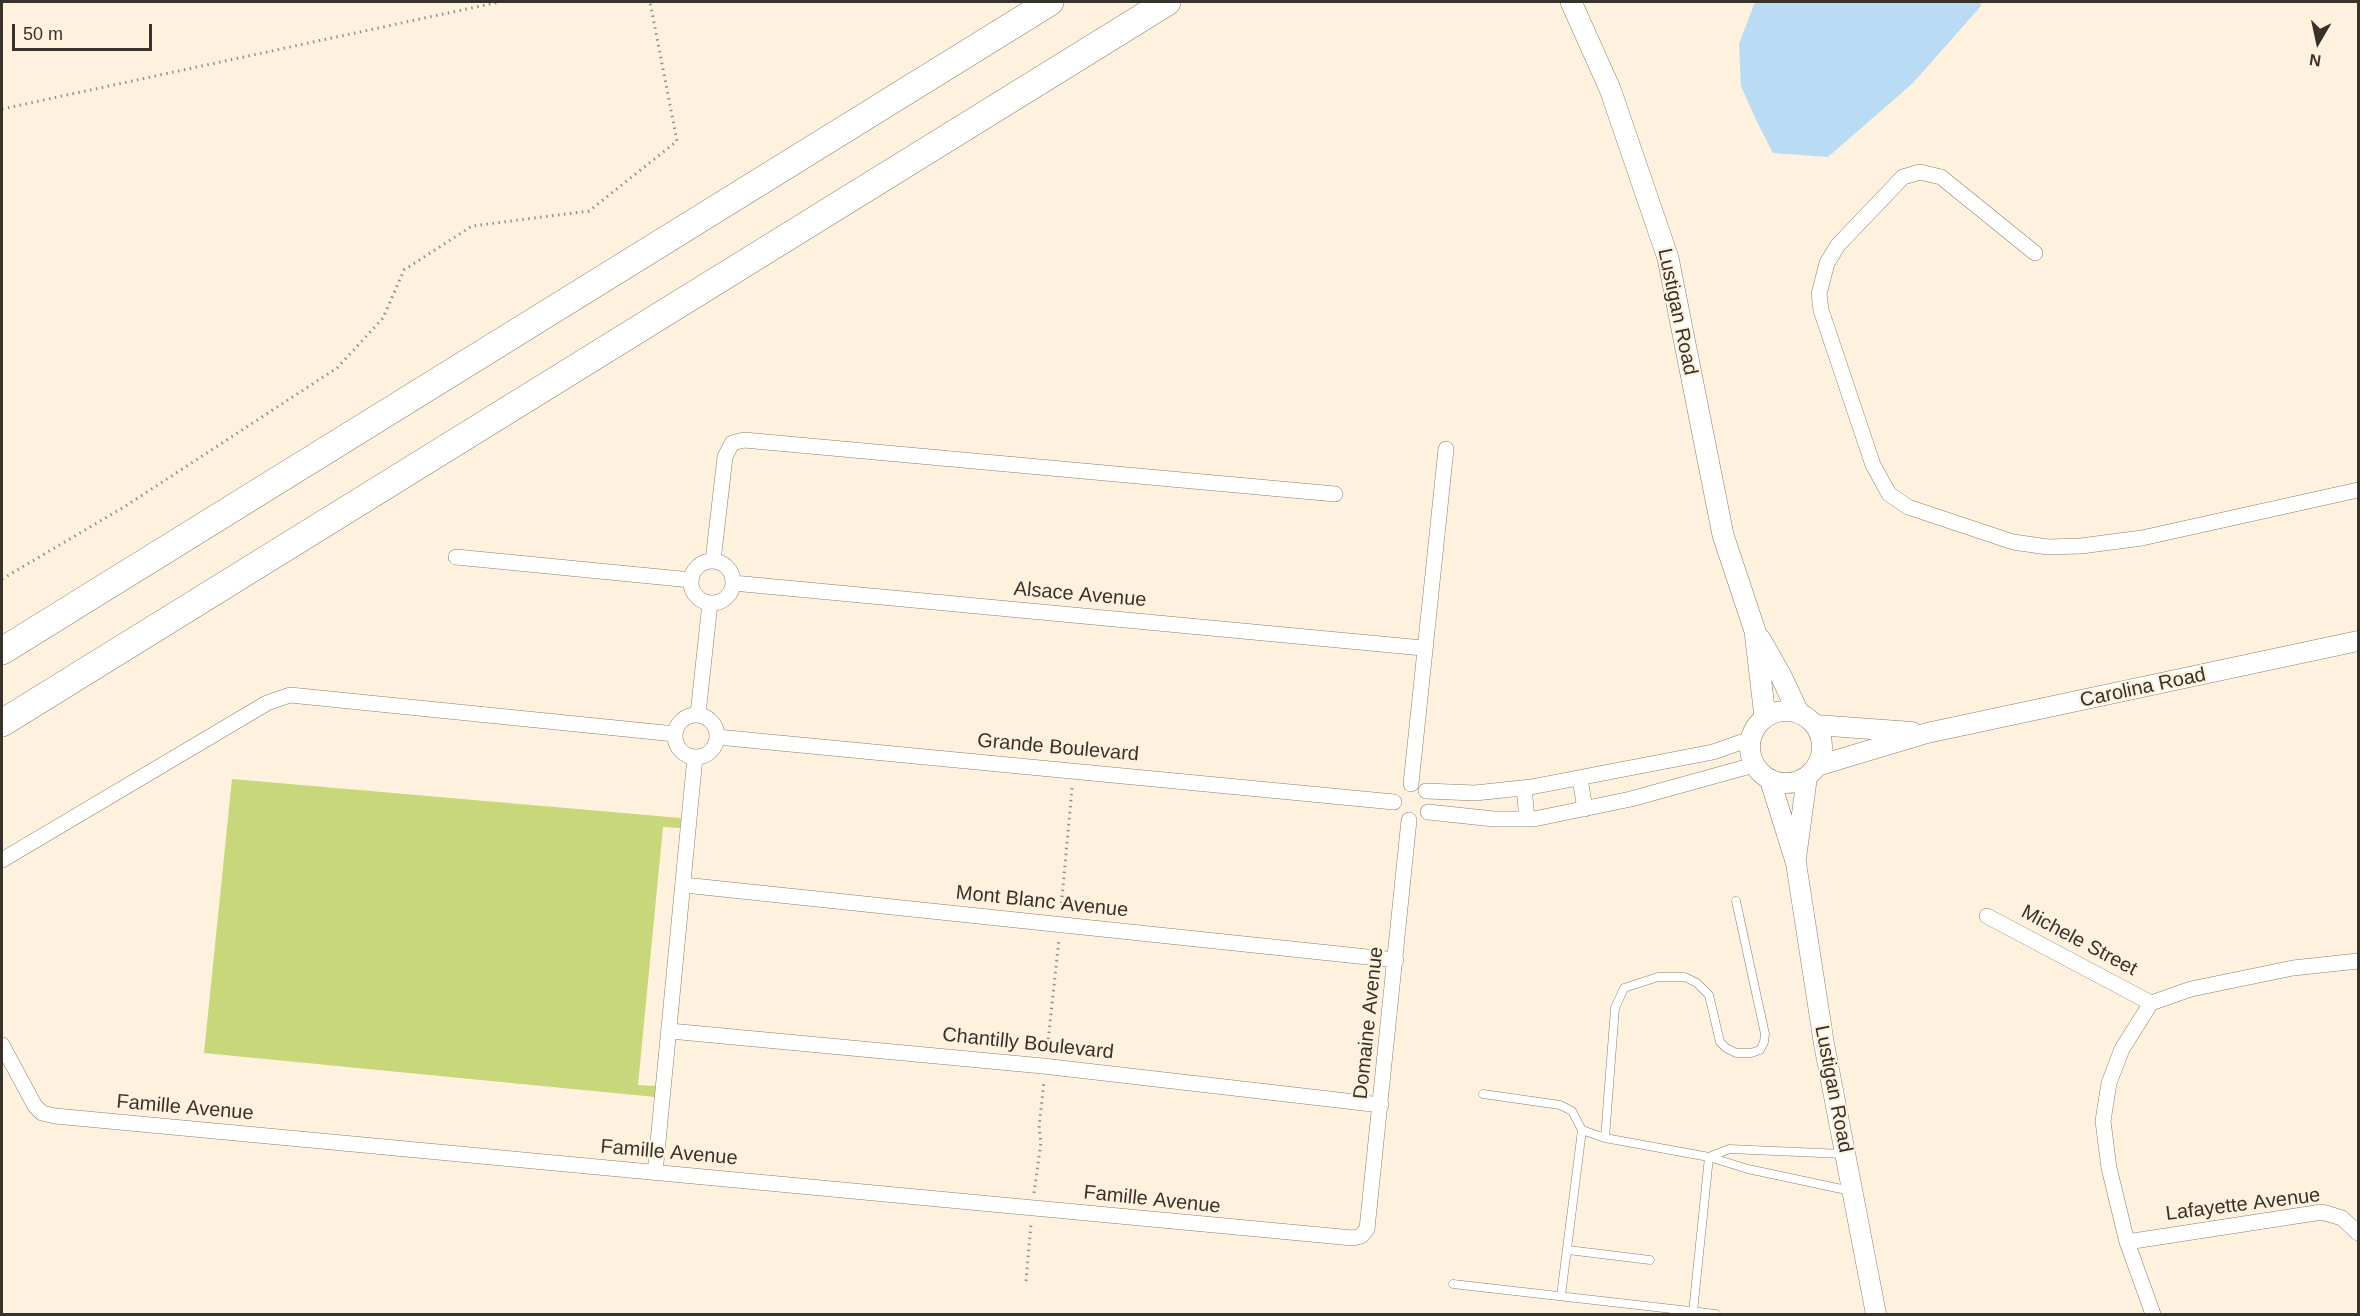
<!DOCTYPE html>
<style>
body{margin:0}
#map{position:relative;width:2360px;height:1316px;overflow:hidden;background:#fef2de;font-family:Helvetica,sans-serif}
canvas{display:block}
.frame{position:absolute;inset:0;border:3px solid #37332b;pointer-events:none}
.north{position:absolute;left:2288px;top:12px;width:60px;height:60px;-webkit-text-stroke:4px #fef2de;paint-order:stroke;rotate:189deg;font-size:16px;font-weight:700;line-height:24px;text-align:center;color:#37332b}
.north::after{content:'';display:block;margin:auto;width:21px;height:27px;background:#37332b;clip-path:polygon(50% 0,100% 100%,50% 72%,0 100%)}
.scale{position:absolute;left:12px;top:24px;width:140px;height:27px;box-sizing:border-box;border:3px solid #37332b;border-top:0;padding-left:8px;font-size:18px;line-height:21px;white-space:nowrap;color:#37332b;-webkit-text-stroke:4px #fef2de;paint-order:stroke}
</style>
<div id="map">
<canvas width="2360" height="1316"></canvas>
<div class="frame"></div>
<div class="north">N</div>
<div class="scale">50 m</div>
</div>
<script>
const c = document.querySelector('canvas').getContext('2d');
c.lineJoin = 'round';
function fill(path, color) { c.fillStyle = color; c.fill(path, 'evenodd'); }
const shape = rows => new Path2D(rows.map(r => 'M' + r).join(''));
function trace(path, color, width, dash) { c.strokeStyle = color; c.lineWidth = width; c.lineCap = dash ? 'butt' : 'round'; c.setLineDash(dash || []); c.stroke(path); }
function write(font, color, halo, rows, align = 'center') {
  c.font = font + ' Helvetica,sans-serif'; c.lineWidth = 4.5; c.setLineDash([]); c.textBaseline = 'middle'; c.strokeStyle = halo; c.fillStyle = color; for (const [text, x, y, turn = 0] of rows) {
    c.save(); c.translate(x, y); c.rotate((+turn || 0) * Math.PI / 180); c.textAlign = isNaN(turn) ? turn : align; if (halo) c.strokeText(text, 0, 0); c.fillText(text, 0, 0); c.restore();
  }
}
fill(shape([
 [232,779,681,818,680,828,663,827,638,1085,656,1086,655,1097,204,1053]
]), '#c8d77a');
fill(shape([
 [1755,2,1980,2,1981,6,1913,83,1828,157,1773,153,1757,122,1741,86,1739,44]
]), '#b9dcf4');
const service = shape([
 [1483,1094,1560,1105,1572,1111,1582,1130,1561,1296],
 [1582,1130,1605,1138,1709,1157,1748,1169,1851,1191],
 [1605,1138,1615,1008,1624,988,1658,977,1685,977,1697,983,1709,995,1720,1042,1726,1048,1736,1053,1751,1053,1760,1050,1764,1042,1765,1034,1736,901],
 [1709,1157,1729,1149,1844,1154],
 [1568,1250,1650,1260],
 [1453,1284,1716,1314],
 [1693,1312,1709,1157]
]);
const minor = shape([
 [2035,253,1941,177,1920,172,1903,177,1838,245,1827,263,1819,294,1821,310,1873,465,1889,494,1908,507,2013,542,2048,547,2081,546,2142,538,2358,490],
 [456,557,691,580],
 [713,561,725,457,732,443,744,440,1335,494],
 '691 582a21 21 0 1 1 42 0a21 21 0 1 1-42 0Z',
 [733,583,1423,648],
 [698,714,710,603],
 '675 736a21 21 0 1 1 42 0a21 21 0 1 1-42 0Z',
 [717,737,1394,802],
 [1580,779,1585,809],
 [1411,784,1446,449],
 [1524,788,1527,819],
 [1426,791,1475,793,1531,787,1713,752,1750,739],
 [1428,812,1494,819,1534,819,1631,799,1754,765],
 [2,860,267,703,290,695,675,734],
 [684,885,1396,960],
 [1987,916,2151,1003],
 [670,1031,1043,1066,1381,1105],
 [2,1045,35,1106,42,1113,55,1116,1353,1238,1361,1236,1367,1229,1409,820],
 [655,1173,695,757],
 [2127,1242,2322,1212,2342,1218,2358,1233],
 [2153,1314,2127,1242,2109,1168,2103,1121,2109,1083,2122,1049,2151,1003,2191,989,2293,968,2358,961]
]);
const tertiary = shape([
 '1750 747a36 36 0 1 1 72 0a36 36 0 1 1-72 0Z',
 [1816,725,1912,732],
 [1817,766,1927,733,2358,641],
 [1770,780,1796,863,1824,1044,1876,1314],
 [1796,858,1807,777]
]);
const secondary = shape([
 [1571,2,1610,89,1668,258,1723,535,1755,631,1765,717],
 [1760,639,1781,676,1798,712]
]);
const motorway = shape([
 [2,651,1050,2],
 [2,723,1167,2]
]);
trace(service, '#897f6d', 9);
trace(minor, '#897f6d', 16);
trace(tertiary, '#897f6d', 21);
trace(secondary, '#897f6d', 22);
trace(motorway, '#897f6d', 28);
trace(shape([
 [2,109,499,2],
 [2,579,124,507,337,368,383,318,404,270,472,226,589,211,677,141,650,2],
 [1061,909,1072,788],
 [1047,1051,1059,939],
 [1034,1193,1041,1142,1039,1128,1044,1081],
 [1026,1281,1031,1224]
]), '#989082', 3, [1.5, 4.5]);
trace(service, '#fff', 8);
trace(minor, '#fff', 15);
trace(tertiary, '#fff', 20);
trace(secondary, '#fff', 21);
trace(motorway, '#fff', 27);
write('20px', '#37332b', '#fef2de', [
 ["Lustigan Road",1677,312,78],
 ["Alsace Avenue",1080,595,5],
 ["Carolina Road",2143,688,-12],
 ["Grande Boulevard",1058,748,5],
 ["Mont Blanc Avenue",1042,902,6],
 ["Michele Street",2079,941,28],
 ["Domaine Avenue",1369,1023,-84],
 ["Chantilly Boulevard",1028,1044,6],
 ["Lustigan Road",1833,1089,79],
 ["Famille Avenue",185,1108,5],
 ["Famille Avenue",669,1153,5],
 ["Famille Avenue",1152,1200,6],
 ["Lafayette Avenue",2243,1205,-7]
]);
</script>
